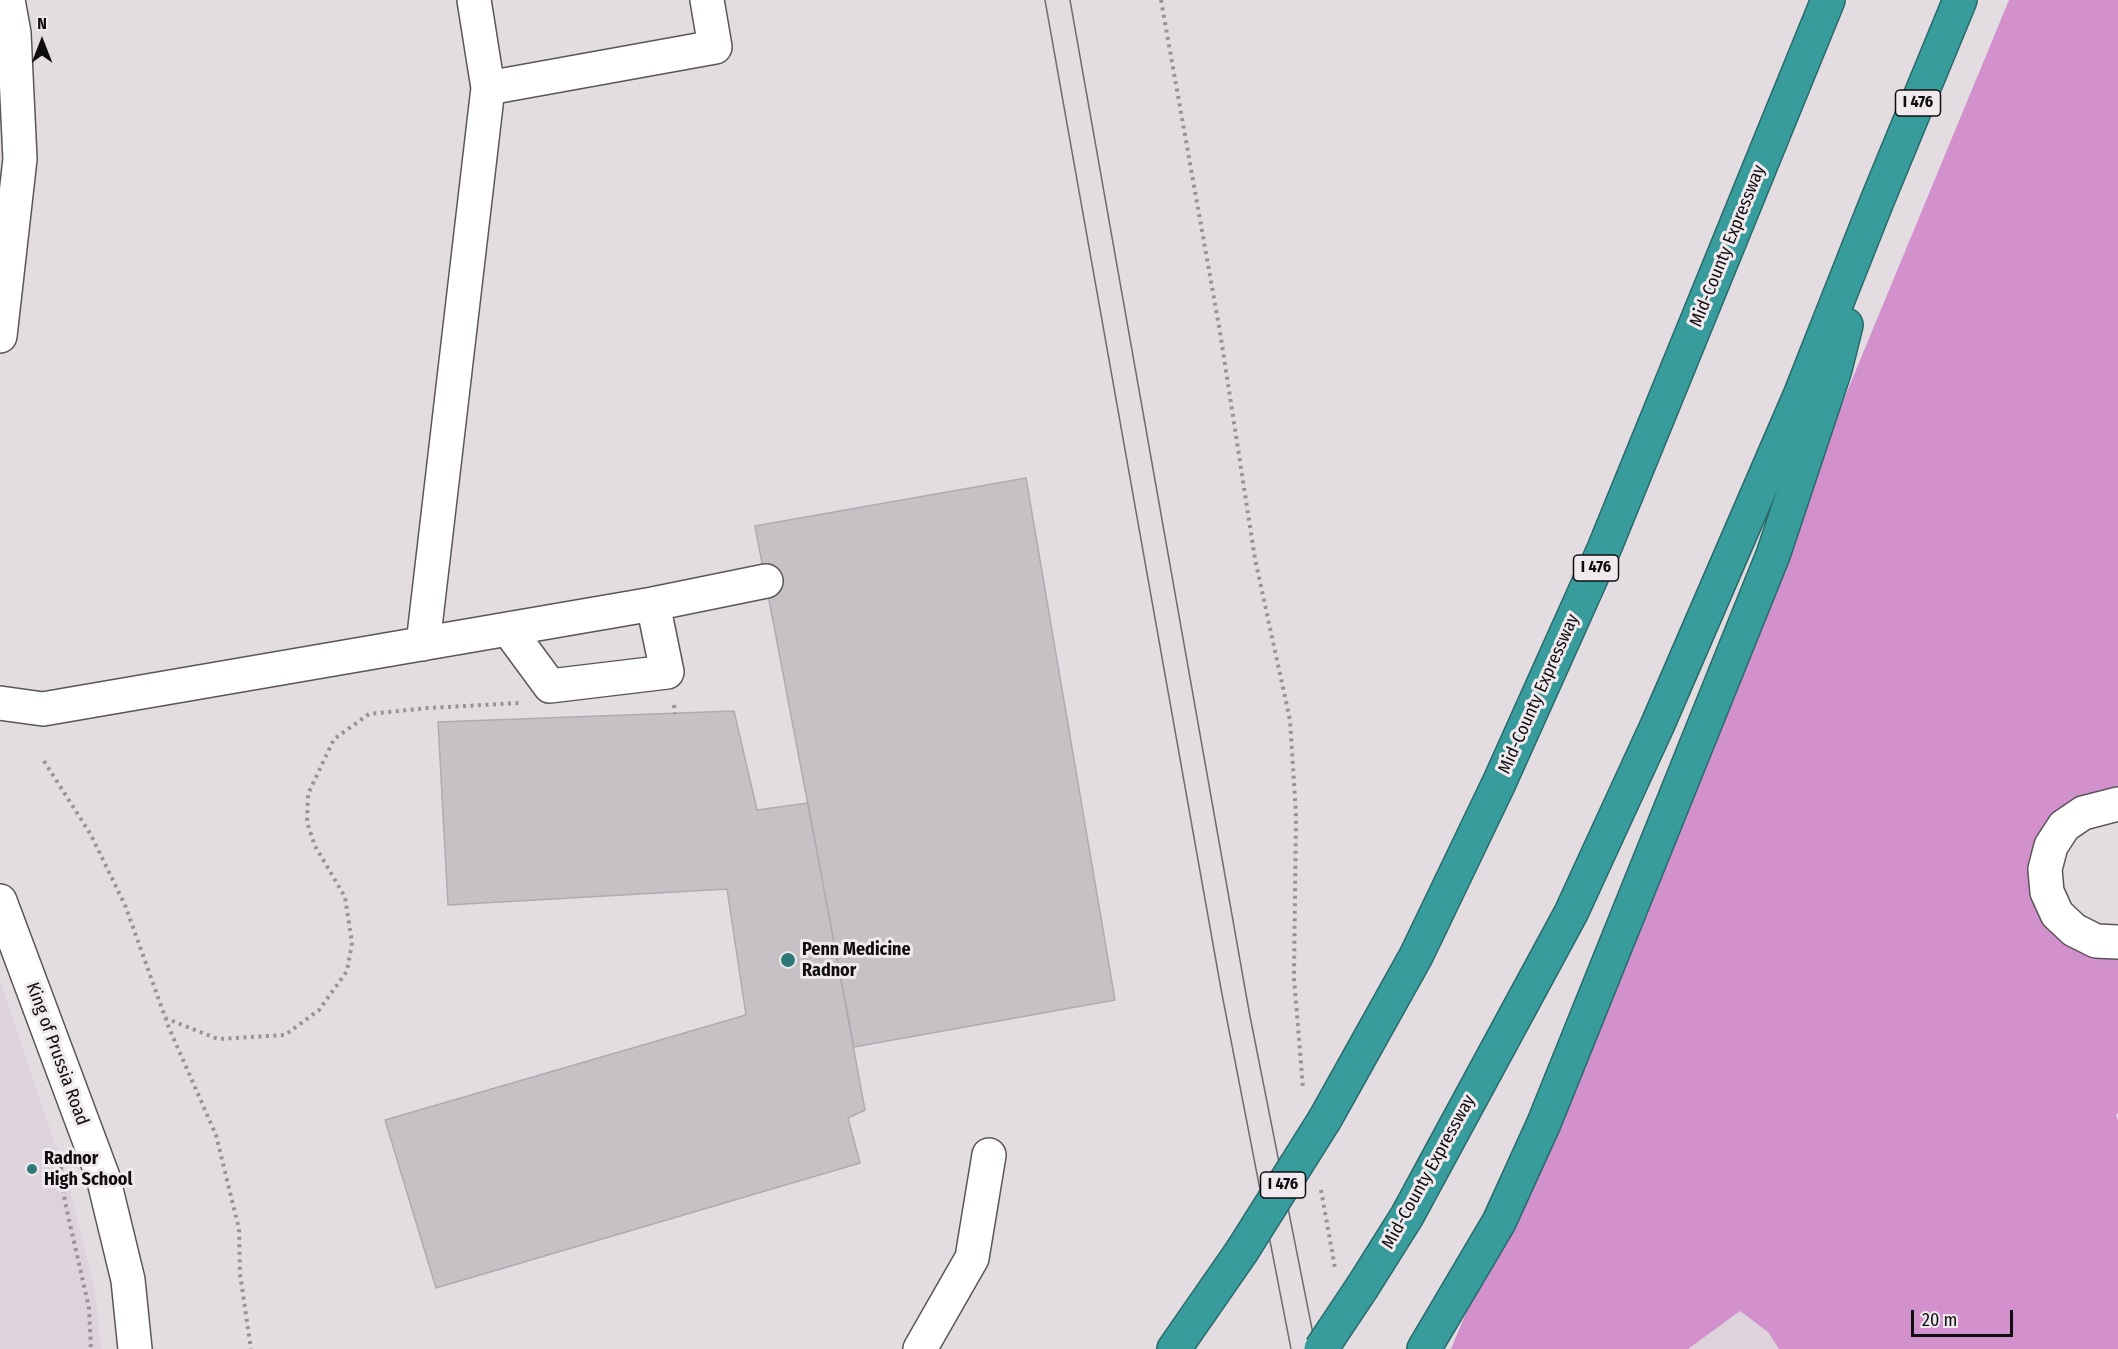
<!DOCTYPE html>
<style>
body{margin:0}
#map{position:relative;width:2118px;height:1349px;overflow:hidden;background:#e3dde2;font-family:"Fira Sans Condensed",sans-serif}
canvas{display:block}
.north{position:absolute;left:12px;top:12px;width:60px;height:60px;-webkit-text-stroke:4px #f0eaef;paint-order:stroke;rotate:0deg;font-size:16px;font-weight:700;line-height:24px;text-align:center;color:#0f0d0f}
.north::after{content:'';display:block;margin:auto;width:21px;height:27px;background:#0f0d0f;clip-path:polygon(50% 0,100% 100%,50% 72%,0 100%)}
.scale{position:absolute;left:1911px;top:1310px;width:102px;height:27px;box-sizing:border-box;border:3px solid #0f0d0f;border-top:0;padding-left:8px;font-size:18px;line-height:21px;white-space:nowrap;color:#0f0d0f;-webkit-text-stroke:4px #f0eaef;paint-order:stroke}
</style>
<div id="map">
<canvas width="2118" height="1349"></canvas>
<div class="north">N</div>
<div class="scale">20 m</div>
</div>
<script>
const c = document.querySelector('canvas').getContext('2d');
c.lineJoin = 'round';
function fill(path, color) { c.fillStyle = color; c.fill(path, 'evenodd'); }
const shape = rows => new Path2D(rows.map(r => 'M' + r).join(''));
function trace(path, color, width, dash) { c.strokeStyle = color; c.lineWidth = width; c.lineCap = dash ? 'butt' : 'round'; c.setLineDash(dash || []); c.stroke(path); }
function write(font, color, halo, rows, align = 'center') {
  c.font = font + ' "Fira Sans Condensed",sans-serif'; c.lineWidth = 6; c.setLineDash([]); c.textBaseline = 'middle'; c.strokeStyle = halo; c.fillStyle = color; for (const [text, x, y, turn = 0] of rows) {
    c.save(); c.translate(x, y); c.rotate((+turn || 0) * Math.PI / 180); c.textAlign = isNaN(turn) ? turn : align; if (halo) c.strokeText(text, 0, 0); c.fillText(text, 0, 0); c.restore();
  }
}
fill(shape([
 [0,980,68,1182,95,1290,101,1349,0,1349],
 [1740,1311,1768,1332,1779,1349,1688,1349]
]), '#ded2dd');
fill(shape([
 [2009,0,2118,0,2118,804,2083,813,2047,892,2118,942,2118,1113,2116,1115,2118,1121,2118,1349,1779,1349,1768,1332,1740,1311,1688,1349,1451,1349]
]), '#d290cc');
const building = shape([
 [1026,478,1115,1000,854,1047,755,526,1026,478],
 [734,711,757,810,808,803,865,1110,848,1118,860,1163,436,1288,385,1120,746,1015,727,889,448,905,438,722,734,711]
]);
fill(building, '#c7c1c6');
trace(building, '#b0abb0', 1.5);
const minor = shape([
 [488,88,715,47,707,0],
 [0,336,20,159,14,33,8,0],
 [508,629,550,686,667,672,653,604],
 [423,644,488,88,474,0],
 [0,703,43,709,653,604,766,581],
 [2118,804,2083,813,2064,826,2051,846,2045,869,2047,892,2057,914,2074,930,2096,941,2118,942],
 [0,901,103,1177,128,1280,135,1349],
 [920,1349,972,1258,989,1155]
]);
const highway = shape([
 [1325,1119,1416,956,1499,783,1604,549,1828,0],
 [1363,1286,1407,1216,1571,913,1657,726,1799,398,1875,206,1960,0],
 [1174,1349,1242,1251],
 [1424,1349,1499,1222,1544,1123,1773,555,1835,369,1846,325]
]);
trace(minor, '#5a5559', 36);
trace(highway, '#296a6a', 36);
trace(shape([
 [1161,0,1220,332,1255,559,1290,720,1296,814,1294,978,1303,1088],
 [674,705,675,714],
 [44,761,91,835,125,905,169,1028,216,1135,239,1229,240,1274,251,1349],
 [165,1018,218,1039,285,1035,319,1010,347,971,352,943,345,897,315,846,307,822,308,794,334,739,369,714,429,708,519,703],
 [61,1167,65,1202,89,1308,91,1349],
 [1321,1190,1335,1268]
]), '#989397', 4, [3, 4.5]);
trace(minor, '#fff', 33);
trace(highway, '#379c9b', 33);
trace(shape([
 [1045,0,1221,989,1291,1349],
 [1070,0,1249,1011,1316,1349]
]), '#6f6b6f', 1.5);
const highwayBridge = shape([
 [1242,1251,1325,1119],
 [1321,1349,1363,1286]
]);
trace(highwayBridge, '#296a6a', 36, []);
trace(highwayBridge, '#379c9b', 33);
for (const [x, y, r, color] of [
 [788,960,8,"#307979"],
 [32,1169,6,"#307979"]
]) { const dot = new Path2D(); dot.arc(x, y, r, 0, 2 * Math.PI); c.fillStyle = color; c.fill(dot); trace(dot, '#f0eaef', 2); }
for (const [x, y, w] of [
 [1918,103,45],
 [1596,568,45],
 [1283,1185,45]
]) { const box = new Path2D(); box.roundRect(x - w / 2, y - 13, w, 26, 4.5); c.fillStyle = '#f0eaef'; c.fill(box); trace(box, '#0f0d0f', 1.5); }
write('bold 16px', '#0f0d0f', null, [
 ["I 476",1918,103],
 ["I 476",1596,568],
 ["I 476",1283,1185]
]);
write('18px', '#0f0d0f', '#f0eaef', [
 ["Mid-County Expressway",1728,246,-68],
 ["Mid-County Expressway",1539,694,-66],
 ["King of Prussia Road",57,1054,70],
 ["Mid-County Expressway",1429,1172,-61]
]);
write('bold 18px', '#0f0d0f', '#f0eaef', [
 ["Penn Medicine",802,950],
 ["Radnor",802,971],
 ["Radnor",44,1159],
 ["High School",44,1180]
], 'left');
</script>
